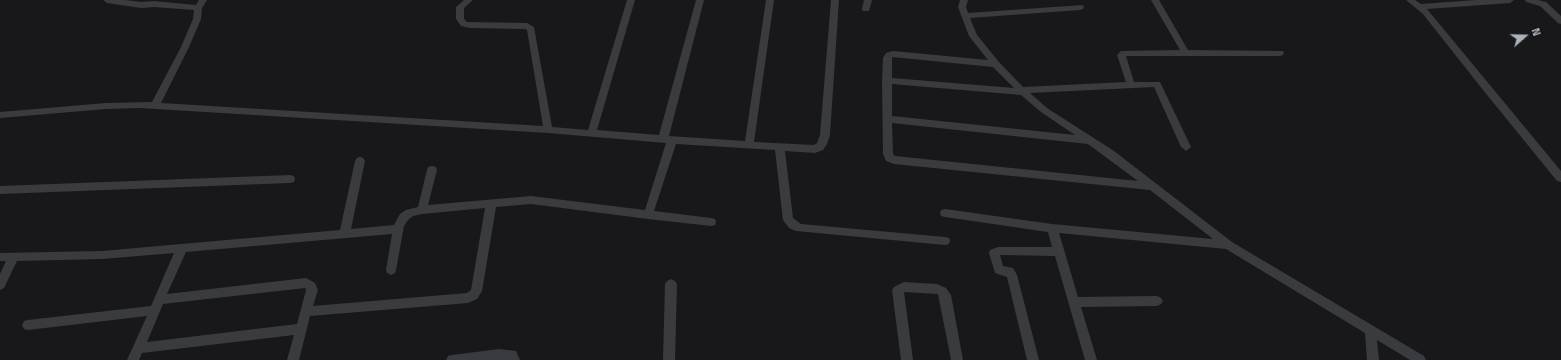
<!DOCTYPE html>
<style>
body{margin:0}
#map{position:relative;width:1561px;height:360px;overflow:hidden;background:#18181a;font-family:"Titillium Web",sans-serif}
canvas{display:block}
.north{position:absolute;left:1505px;top:16px;width:40px;height:40px;-webkit-text-stroke:3px #131315;paint-order:stroke;rotate:70deg;font-size:11px;font-weight:700;line-height:16px;text-align:center;color:#aab1ba}
.north::after{content:'';display:block;margin:auto;width:14px;height:18px;background:#aab1ba;clip-path:polygon(50% 0,100% 100%,50% 72%,0 100%)}
</style>
<div id="map">
<canvas width="1561" height="360"></canvas>
<div class="north">N</div>
</div>
<script>
const c = document.querySelector('canvas').getContext('2d');
c.lineJoin = 'round';
const shape = rows => new Path2D(rows.map(r => 'M' + r).join(''));
function fill(path, color) { c.fillStyle = color; c.fill(path, 'evenodd'); }
fill(shape([
 [103,0,125,0,141,2,154,1,196,5,199,0,207,0,202,8,201,19,189,47,161,103,543,126,527,30,525,29,470,28,461,26,456,19,456,7,464,0,473,0,464,8,464,19,467,22,527,23,534,27,552,127,588,130,627,0,635,0,597,130,659,135,696,0,704,0,669,136,745,141,766,0,774,0,754,142,814,145,817,143,820,135,831,0,839,0,830,135,827,144,823,150,815,153,785,151,793,218,801,224,945,237,949,238,950,241,949,244,945,245,796,231,789,228,783,220,775,150,676,144,654,211,711,218,715,219,716,222,715,225,711,226,648,219,531,204,496,207,482,291,477,299,468,303,310,316,299,360,287,360,294,335,142,353,139,360,127,360,147,316,28,330,24,329,22,325,24,321,28,320,151,306,174,253,102,259,17,261,4,288,0,290,0,274,6,261,0,261,0,253,102,251,340,230,355,161,357,158,360,157,363,158,365,161,351,229,394,225,400,214,406,210,418,207,427,170,428,167,432,166,436,167,437,170,428,205,531,196,645,210,666,143,548,133,140,108,106,109,0,118,0,112,106,103,152,102,181,47,193,19,194,10,154,7,141,8,107,3,103,0],
 [485,208,471,290,467,293,313,306,318,290,315,283,306,278,167,294,186,252,392,234,386,270,387,273,391,275,395,273,396,270,404,226,408,220,413,216,422,214,485,208],
 [305,288,306,290,297,324,147,342,163,304,305,288],
 [864,0,872,0,869,11,863,11,862,9,864,0],
 [960,0,968,0,966,7,968,13,1083,5,1084,7,1083,9,1080,10,970,18,977,35,999,62,1023,87,1126,82,1117,55,1121,51,1180,50,1151,0,1159,0,1188,50,1283,51,1284,53,1283,55,1280,56,1126,56,1134,82,1160,82,1191,147,1186,151,1181,147,1154,87,1030,93,1047,108,1114,151,1232,242,1424,356,1426,360,1410,360,1377,340,1379,360,1367,360,1365,333,1226,249,1059,233,1078,297,1157,296,1161,298,1163,301,1161,304,1157,306,1081,307,1097,360,1085,360,1055,256,1000,255,1003,266,1013,268,1017,275,1039,360,1027,360,1007,277,995,273,989,253,990,250,998,247,1052,247,1048,232,945,217,941,216,940,213,941,210,945,209,1052,224,1213,239,1150,190,894,164,886,161,883,154,882,81,883,58,886,53,893,51,988,60,969,36,958,7,960,0],
 [892,57,993,67,1014,88,892,78,892,57],
 [892,84,1021,95,1041,112,1075,135,892,116,892,84],
 [892,123,1088,144,1138,181,895,156,893,154,892,123],
 [1406,0,1415,0,1421,4,1476,0,1514,0,1510,3,1427,9,1561,171,1561,182,1557,181,1483,90,1423,14,1406,0],
 [1525,0,1538,0,1546,2,1561,16,1561,24,1558,23,1540,6,1526,2,1525,0],
 [290,175,294,176,295,179,294,182,290,183,0,194,0,186,290,175],
 [671,279,675,281,677,284,675,360,663,360,665,284,667,281,671,279],
 [904,282,937,284,946,288,951,295,963,360,951,360,938,294,905,292,904,292,913,360,901,360,892,290,894,287,904,282],
 [499,349,516,351,520,360,446,360,448,356,452,355,499,349]
]), '#393b3f');
</script>
